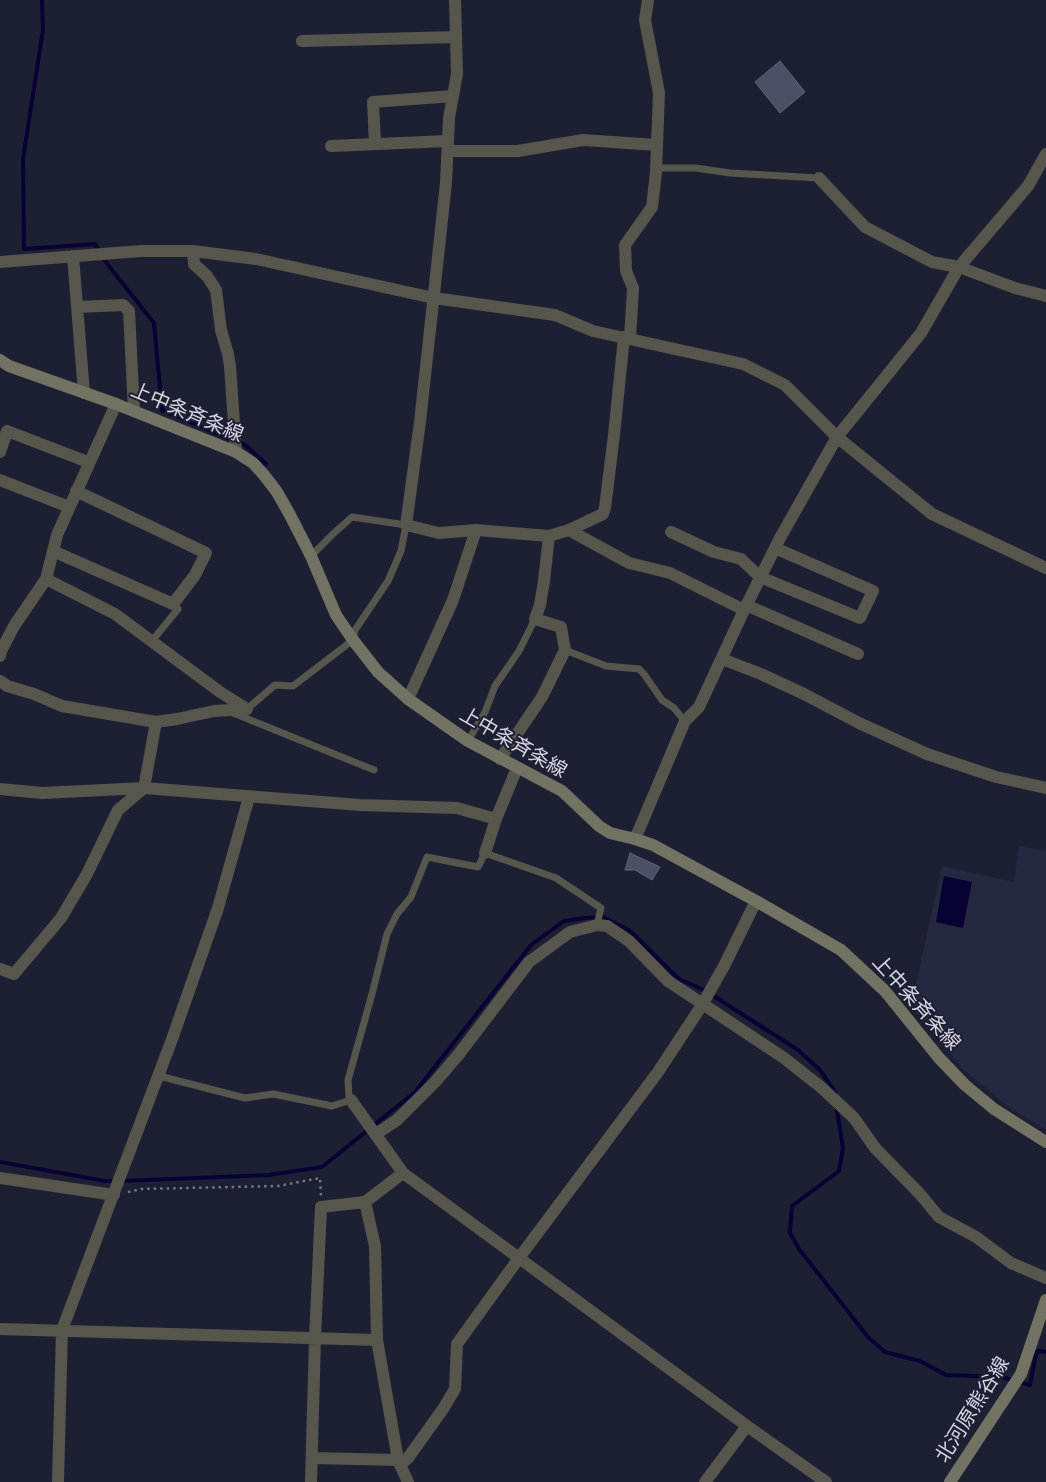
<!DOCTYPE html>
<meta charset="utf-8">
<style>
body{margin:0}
canvas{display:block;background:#1d2032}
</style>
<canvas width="1046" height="1482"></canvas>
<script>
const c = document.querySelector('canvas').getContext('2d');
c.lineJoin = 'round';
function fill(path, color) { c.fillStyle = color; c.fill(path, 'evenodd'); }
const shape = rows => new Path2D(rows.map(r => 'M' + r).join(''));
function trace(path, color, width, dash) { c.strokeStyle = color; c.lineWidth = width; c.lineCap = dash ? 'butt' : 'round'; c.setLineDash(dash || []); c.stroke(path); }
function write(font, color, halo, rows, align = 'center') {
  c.font = font + ' "Zilla Slab","Noto Sans JP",serif'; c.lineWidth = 4; c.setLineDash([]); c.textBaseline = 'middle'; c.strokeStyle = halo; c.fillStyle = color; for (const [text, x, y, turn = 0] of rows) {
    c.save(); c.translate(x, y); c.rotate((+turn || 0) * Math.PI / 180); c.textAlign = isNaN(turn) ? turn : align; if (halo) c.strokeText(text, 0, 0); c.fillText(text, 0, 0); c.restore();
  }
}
fill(shape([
 [1019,846,1046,851,1046,1130,1007,1106,962,1068,911,1006,942,866,1014,882]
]), '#242840');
fill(shape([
 [944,876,972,882,963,928,936,922]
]), '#080134');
trace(shape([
 [42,0,43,30,23,159,24,249,95,244,108,265,154,323,162,410,232,440],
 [239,442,245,445,266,464],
 [836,1105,843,1148,839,1171,792,1206,790,1233,799,1249,868,1337,885,1352,920,1361,946,1375,1002,1377,1030,1385,1036,1354,1038,1351,1046,1352],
 [0,1162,105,1181,115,1181],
 [122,1181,269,1175,322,1167,415,1092,531,945,564,921,585,918,603,917,629,930,679,979,706,991,798,1050,820,1070,835,1092,835,1096]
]), '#080134', 4);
const building = shape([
 [780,61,805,92,780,113,755,82,780,61],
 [630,853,660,867,652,880,635,870,625,870,630,853]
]);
fill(building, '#4c5065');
trace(building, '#60647a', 1);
trace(shape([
 [128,1192,141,1189,278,1186,320,1178,321,1196]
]), '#747686', 2.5, [2.5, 4]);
trace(shape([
 [656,168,696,168,730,173,819,178],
 [152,641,178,609,173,604],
 [565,650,606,666,639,669,644,674,662,700,674,708,685,721],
 [247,709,275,685,293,686,353,640,355,630,388,581,401,551,406,525,352,517,333,534,311,556],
 [233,713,374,770],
 [468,741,485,712,495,686,519,651,535,619],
 [159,1076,245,1098,273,1094,332,1106,351,1100,349,1096,348,1080,372,994,387,934,397,914,411,897,427,857,478,867,485,853,556,878,601,908,597,925]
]), '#56564c', 7);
trace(shape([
 [455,0,457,74,449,118,446,183,420,422,406,525,439,533,476,530,549,536,569,530,603,514,605,508,614,435,624,337],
 [302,41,456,37],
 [375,144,373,102,453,96],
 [331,146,448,141],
 [448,151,518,151,583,140,657,145],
 [1046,154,1028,186,959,267,921,333,837,437,932,514,1046,568],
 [819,178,865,227,932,262,959,267,1015,288,1046,296],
 [193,251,194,264,207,276,216,290,221,330,228,354,230,366,236,452],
 [73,256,84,393],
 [0,262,141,251,193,251,256,259,434,298,555,315,593,331,743,364,785,385,837,437,780,538,744,610,699,707,685,721,635,839],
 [77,307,123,305,129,311,134,411],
 [630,339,633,288,626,271,625,245,652,207,656,172,659,93,645,20,648,0],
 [0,452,7,431,88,462],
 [0,480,69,507],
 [569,530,629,563,670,573,744,610],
 [671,532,714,552,741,559,760,577,860,618,873,591,775,548],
 [53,551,173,604,195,575,206,553,76,491],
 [46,579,115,614,220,692,247,709],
 [746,605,858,654],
 [0,656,1,651,14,626,46,579,57,535,116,404],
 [722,659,761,674,804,694,859,723,927,754,996,777,1046,788],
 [0,681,7,686,34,694,62,706,156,722],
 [408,699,453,600,476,530],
 [500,759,542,697,565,650,561,627,535,619,540,605,544,581,549,536],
 [0,789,42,793,144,788,360,805,457,808,496,819],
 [485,853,496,819,517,768],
 [0,969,14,974,61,918,87,874,118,810,144,788,156,722,177,719,214,711,247,709],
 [351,1100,403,1173],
 [376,1134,397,1120,436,1081,459,1054,529,962,570,932,597,925,607,926,629,941,668,981,784,1058,822,1088,854,1118,875,1148,919,1193,939,1217,976,1237,1011,1263,1046,1278],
 [0,1178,114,1195],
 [365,1202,375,1246,377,1340,398,1460,408,1482],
 [0,1329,377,1340],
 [312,1458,398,1460],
 [400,1465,408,1458,443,1409,455,1389,457,1344,519,1258,747,1426,826,1482],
 [58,1482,62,1330,171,1042,218,908,249,797],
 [311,1482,315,1338,321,1207,365,1202,403,1173,519,1258,658,1072,702,1005,724,966,756,901],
 [705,1482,747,1426]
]), '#56564c', 12);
trace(shape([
 [0,360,9,366,116,404,236,452,253,463,264,475,277,492,290,515,311,556,336,615,353,640,378,672,408,699,468,741,562,791,599,826,610,833,635,839,653,845,756,901,841,950,885,991,939,1058,965,1085,994,1109,1046,1142],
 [950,1482,1021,1374,1046,1300]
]), '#737363', 12);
write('20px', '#d4d6e3', '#1d2032', [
 ["上中条斉条線",187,413,23],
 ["上中条斉条線",513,743,30],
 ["上中条斉条線",916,1003,48],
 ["北河原熊谷線",973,1410,-58]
]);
</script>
